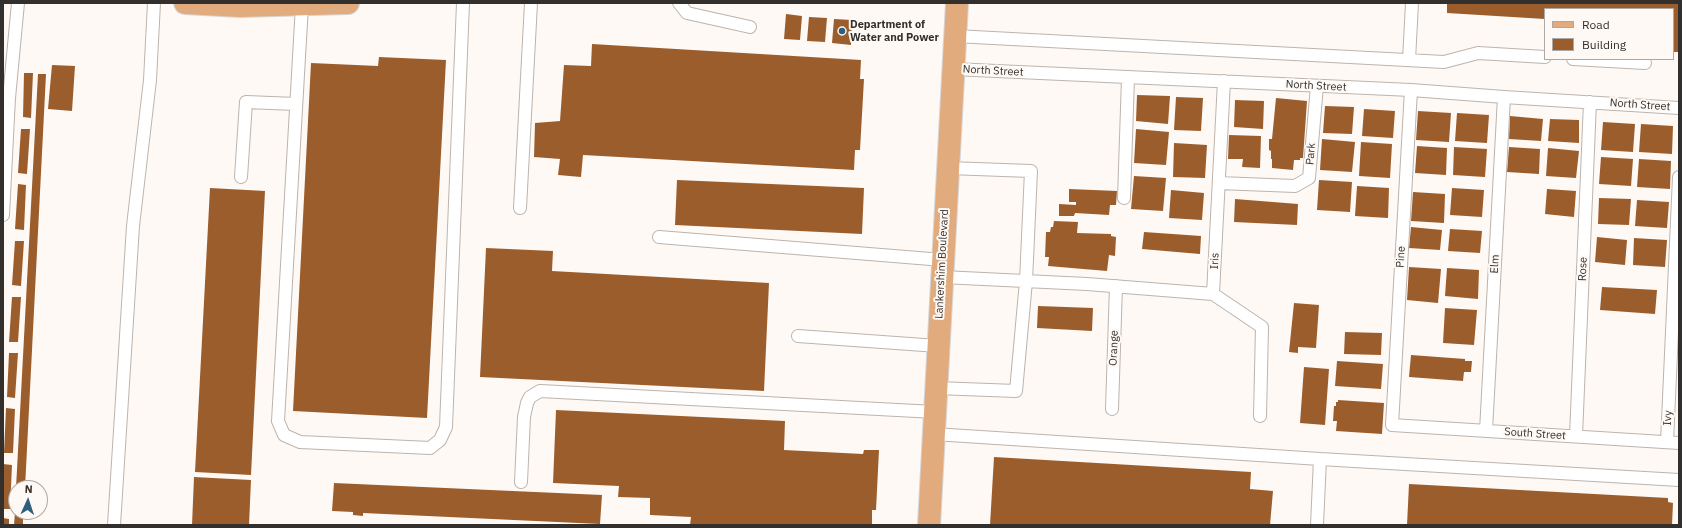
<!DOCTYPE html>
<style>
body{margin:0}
#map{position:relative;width:1682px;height:528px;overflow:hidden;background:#fef9f5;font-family:"IBM Plex Sans",sans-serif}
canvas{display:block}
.frame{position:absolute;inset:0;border:4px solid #322f2c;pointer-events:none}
.legend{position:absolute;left:1544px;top:8px;width:130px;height:52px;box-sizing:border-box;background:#fef9f5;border:1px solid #aca8a5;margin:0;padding:5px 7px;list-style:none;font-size:12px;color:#322f2c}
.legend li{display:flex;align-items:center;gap:8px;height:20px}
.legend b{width:20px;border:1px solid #aca8a5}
.north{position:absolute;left:8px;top:480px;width:40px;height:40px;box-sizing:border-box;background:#fef9f5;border:1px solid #aca8a5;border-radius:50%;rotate:3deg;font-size:11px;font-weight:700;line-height:16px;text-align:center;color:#322f2c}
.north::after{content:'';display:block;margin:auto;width:14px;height:18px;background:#2c607c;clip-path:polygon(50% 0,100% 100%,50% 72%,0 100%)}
</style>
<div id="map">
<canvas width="1682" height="528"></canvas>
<div class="frame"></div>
<ul class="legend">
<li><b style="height:5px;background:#e1ab7e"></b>Road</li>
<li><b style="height:11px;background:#9c5d2d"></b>Building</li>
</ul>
<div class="north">N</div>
</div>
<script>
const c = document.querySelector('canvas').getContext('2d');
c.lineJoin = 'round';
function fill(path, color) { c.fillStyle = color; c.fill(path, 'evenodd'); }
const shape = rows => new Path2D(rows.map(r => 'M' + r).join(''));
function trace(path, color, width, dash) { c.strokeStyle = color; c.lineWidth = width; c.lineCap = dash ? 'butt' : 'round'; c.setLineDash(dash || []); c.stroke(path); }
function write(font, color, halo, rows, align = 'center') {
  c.font = font + ' "IBM Plex Sans",sans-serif'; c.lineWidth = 4; c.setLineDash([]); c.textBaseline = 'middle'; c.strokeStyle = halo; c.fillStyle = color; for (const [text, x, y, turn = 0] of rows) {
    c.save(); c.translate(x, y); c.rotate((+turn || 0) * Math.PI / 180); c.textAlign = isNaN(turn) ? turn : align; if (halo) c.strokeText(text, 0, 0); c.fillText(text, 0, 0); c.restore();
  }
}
fill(shape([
 [1447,3,1679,3,1679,52,1673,52,1673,9,1545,9,1545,19,1447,13],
 [786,14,802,16,800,40,784,39],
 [809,17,827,18,825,42,807,41],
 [834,19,852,20,851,45,832,43],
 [592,44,861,60,860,79,864,79,860,150,855,150,854,170,583,155,581,177,558,175,560,159,534,157,535,123,560,121,564,65,591,66],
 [379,57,446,60,427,418,293,411,311,63,378,66],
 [52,65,75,66,72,111,48,109],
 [24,73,33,73,31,118,23,117],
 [38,74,46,74,25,488,16,488],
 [1137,95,1170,96,1168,124,1136,121],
 [1176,97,1203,98,1201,131,1174,130],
 [1276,98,1307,101,1303,158,1300,158,1300,160,1294,160,1293,170,1272,168,1272,159,1271,159,1271,151,1269,150,1269,139,1272,139],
 [1235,100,1264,101,1263,129,1234,127],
 [1325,106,1354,107,1352,134,1323,133],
 [1364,109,1395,111,1393,138,1362,136],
 [1418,111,1451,113,1449,142,1416,140],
 [1457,113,1489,115,1487,143,1455,141],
 [1510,116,1543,119,1541,141,1509,139],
 [1550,119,1579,120,1579,143,1548,141],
 [1603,122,1635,124,1633,152,1601,150],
 [1641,124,1673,126,1672,154,1639,152],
 [21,129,30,129,27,174,18,173],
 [1136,129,1169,132,1166,165,1134,163],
 [1229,135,1261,136,1260,168,1242,167,1243,159,1228,159],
 [1322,139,1355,142,1352,172,1320,170],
 [1361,142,1392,144,1390,178,1359,176],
 [1174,143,1207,145,1205,178,1173,177],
 [1417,146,1447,148,1446,175,1415,173],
 [1454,147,1487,149,1485,177,1453,175],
 [1509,147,1540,149,1539,174,1507,172],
 [1548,148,1579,151,1576,178,1546,176],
 [1601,157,1633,159,1631,186,1599,184],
 [1639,159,1671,161,1670,189,1637,187],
 [1134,176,1166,178,1163,211,1131,209],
 [677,180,864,188,862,234,675,225],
 [1319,180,1352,182,1350,212,1317,210],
 [18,184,26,185,24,230,15,229],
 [1357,186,1389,188,1388,218,1355,216],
 [210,188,265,191,251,475,195,472],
 [1452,188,1484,190,1482,217,1450,215],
 [1069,189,1117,191,1116,205,1110,205,1109,215,1075,213,1074,216,1059,216,1059,204,1076,205,1076,202,1069,202],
 [1547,189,1576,191,1574,217,1545,214],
 [1171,190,1204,193,1202,220,1169,218],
 [1413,192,1445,194,1444,223,1411,221],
 [1599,198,1631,199,1629,225,1598,224],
 [1235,199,1298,204,1297,225,1234,222],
 [1637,200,1669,202,1667,228,1635,226],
 [1054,221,1078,222,1077,233,1111,234,1111,236,1116,237,1115,256,1109,255,1107,271,1048,266,1049,257,1045,257,1046,232,1050,232,1051,227,1053,227],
 [1411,227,1442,230,1440,250,1409,248],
 [1450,229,1482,231,1480,253,1448,251],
 [1144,232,1201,236,1200,254,1142,249],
 [1597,237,1627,240,1625,265,1595,262],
 [1634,238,1667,240,1665,267,1633,265],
 [15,241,24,241,21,286,12,285],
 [486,248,553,251,552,271,769,283,764,391,480,377],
 [1409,267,1441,269,1438,303,1407,300],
 [1447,268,1479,270,1478,299,1445,296],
 [1602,287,1657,290,1655,314,1600,310],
 [12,297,21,297,18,342,9,342],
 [1294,303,1319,305,1316,348,1298,347,1298,353,1289,352],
 [1038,306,1093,308,1092,331,1037,328],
 [1445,308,1477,310,1474,345,1443,343],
 [1345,332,1382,333,1381,355,1344,354],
 [9,353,18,353,15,398,7,397],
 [1411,355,1465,359,1465,361,1472,361,1471,372,1464,372,1463,381,1409,377],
 [1337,361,1383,364,1381,389,1335,386],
 [1304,367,1329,369,1325,425,1300,423],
 [1338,400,1384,403,1382,434,1336,431,1337,421,1333,421,1334,406,1336,406,1336,402,1338,402],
 [6,408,15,409,13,453,4,453],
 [556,410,785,421,784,450,863,454,864,450,879,450,876,510,872,510,872,525,690,525,691,517,650,515,650,498,618,497,619,486,553,483],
 [994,457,1251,472,1250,489,1273,491,1270,525,990,525],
 [3,464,12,465,10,509,3,509],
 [194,477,251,480,249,525,192,525],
 [334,483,602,495,600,524,363,513,363,516,353,515,353,512,332,511],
 [1409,484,1668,498,1668,502,1673,503,1672,525,1407,525],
 [15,512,23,512,23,525,14,525],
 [3,518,9,519,9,525,3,525]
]), '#9c5d2d');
const lane = shape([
 [679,3,687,13,750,27],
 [302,5,278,421,284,435,300,442,430,448,440,440,446,427,463,3],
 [955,36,1444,62,1478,53,1545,57],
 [1573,59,1645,63],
 [1409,60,1412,3],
 [953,69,1411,90,1504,97,1679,108],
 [1411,90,1392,425,1679,443],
 [241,177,246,102,296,104],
 [1219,183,1295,186,1309,178,1317,86],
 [1124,198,1128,78],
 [520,208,531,3],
 [3,215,9,98,18,3],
 [659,237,943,260],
 [942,277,1087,284,1213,294],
 [1213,294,1224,81],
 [1213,294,1262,327,1260,416],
 [798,336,938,346],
 [936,388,1016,391,1026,281,1031,171,948,168],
 [1112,409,1116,286],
 [1486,431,1504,97],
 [934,434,1320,459,1317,525],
 [1576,436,1590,102],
 [1667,442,1679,177],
 [1320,459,1679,480],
 [521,482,524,417,527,403,530,397,540,391,935,412],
 [114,525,133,226,150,80,154,3]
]);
const primary = shape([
 [185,3,240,6,348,3],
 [929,525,957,3]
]);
trace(lane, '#bcb4ae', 14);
trace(primary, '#d6d5d5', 24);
trace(lane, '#fff', 12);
trace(primary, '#e1ab7e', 22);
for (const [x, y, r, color] of [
 [842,31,4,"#2c607c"]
]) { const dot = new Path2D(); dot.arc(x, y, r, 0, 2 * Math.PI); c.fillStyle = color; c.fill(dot); trace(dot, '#fef9f5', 1.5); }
write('bold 11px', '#322f2c', '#fef9f5', [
 ["Department of",850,25],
 ["Water and Power",850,38]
], 'left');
write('11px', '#322f2c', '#fef9f5', [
 ["North Street",993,71,3],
 ["North Street",1316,86,3],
 ["North Street",1640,105,4],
 ["Park",1311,154,-85],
 ["Pine",1401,257,-87],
 ["Iris",1215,261,-87],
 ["Lankershim Boulevard",942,264,-87],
 ["Elm",1495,264,-87],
 ["Rose",1583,269,-88],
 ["Orange",1114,348,-88],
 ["Ivy",1668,418,-87],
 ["South Street",1535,434,4]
]);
</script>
